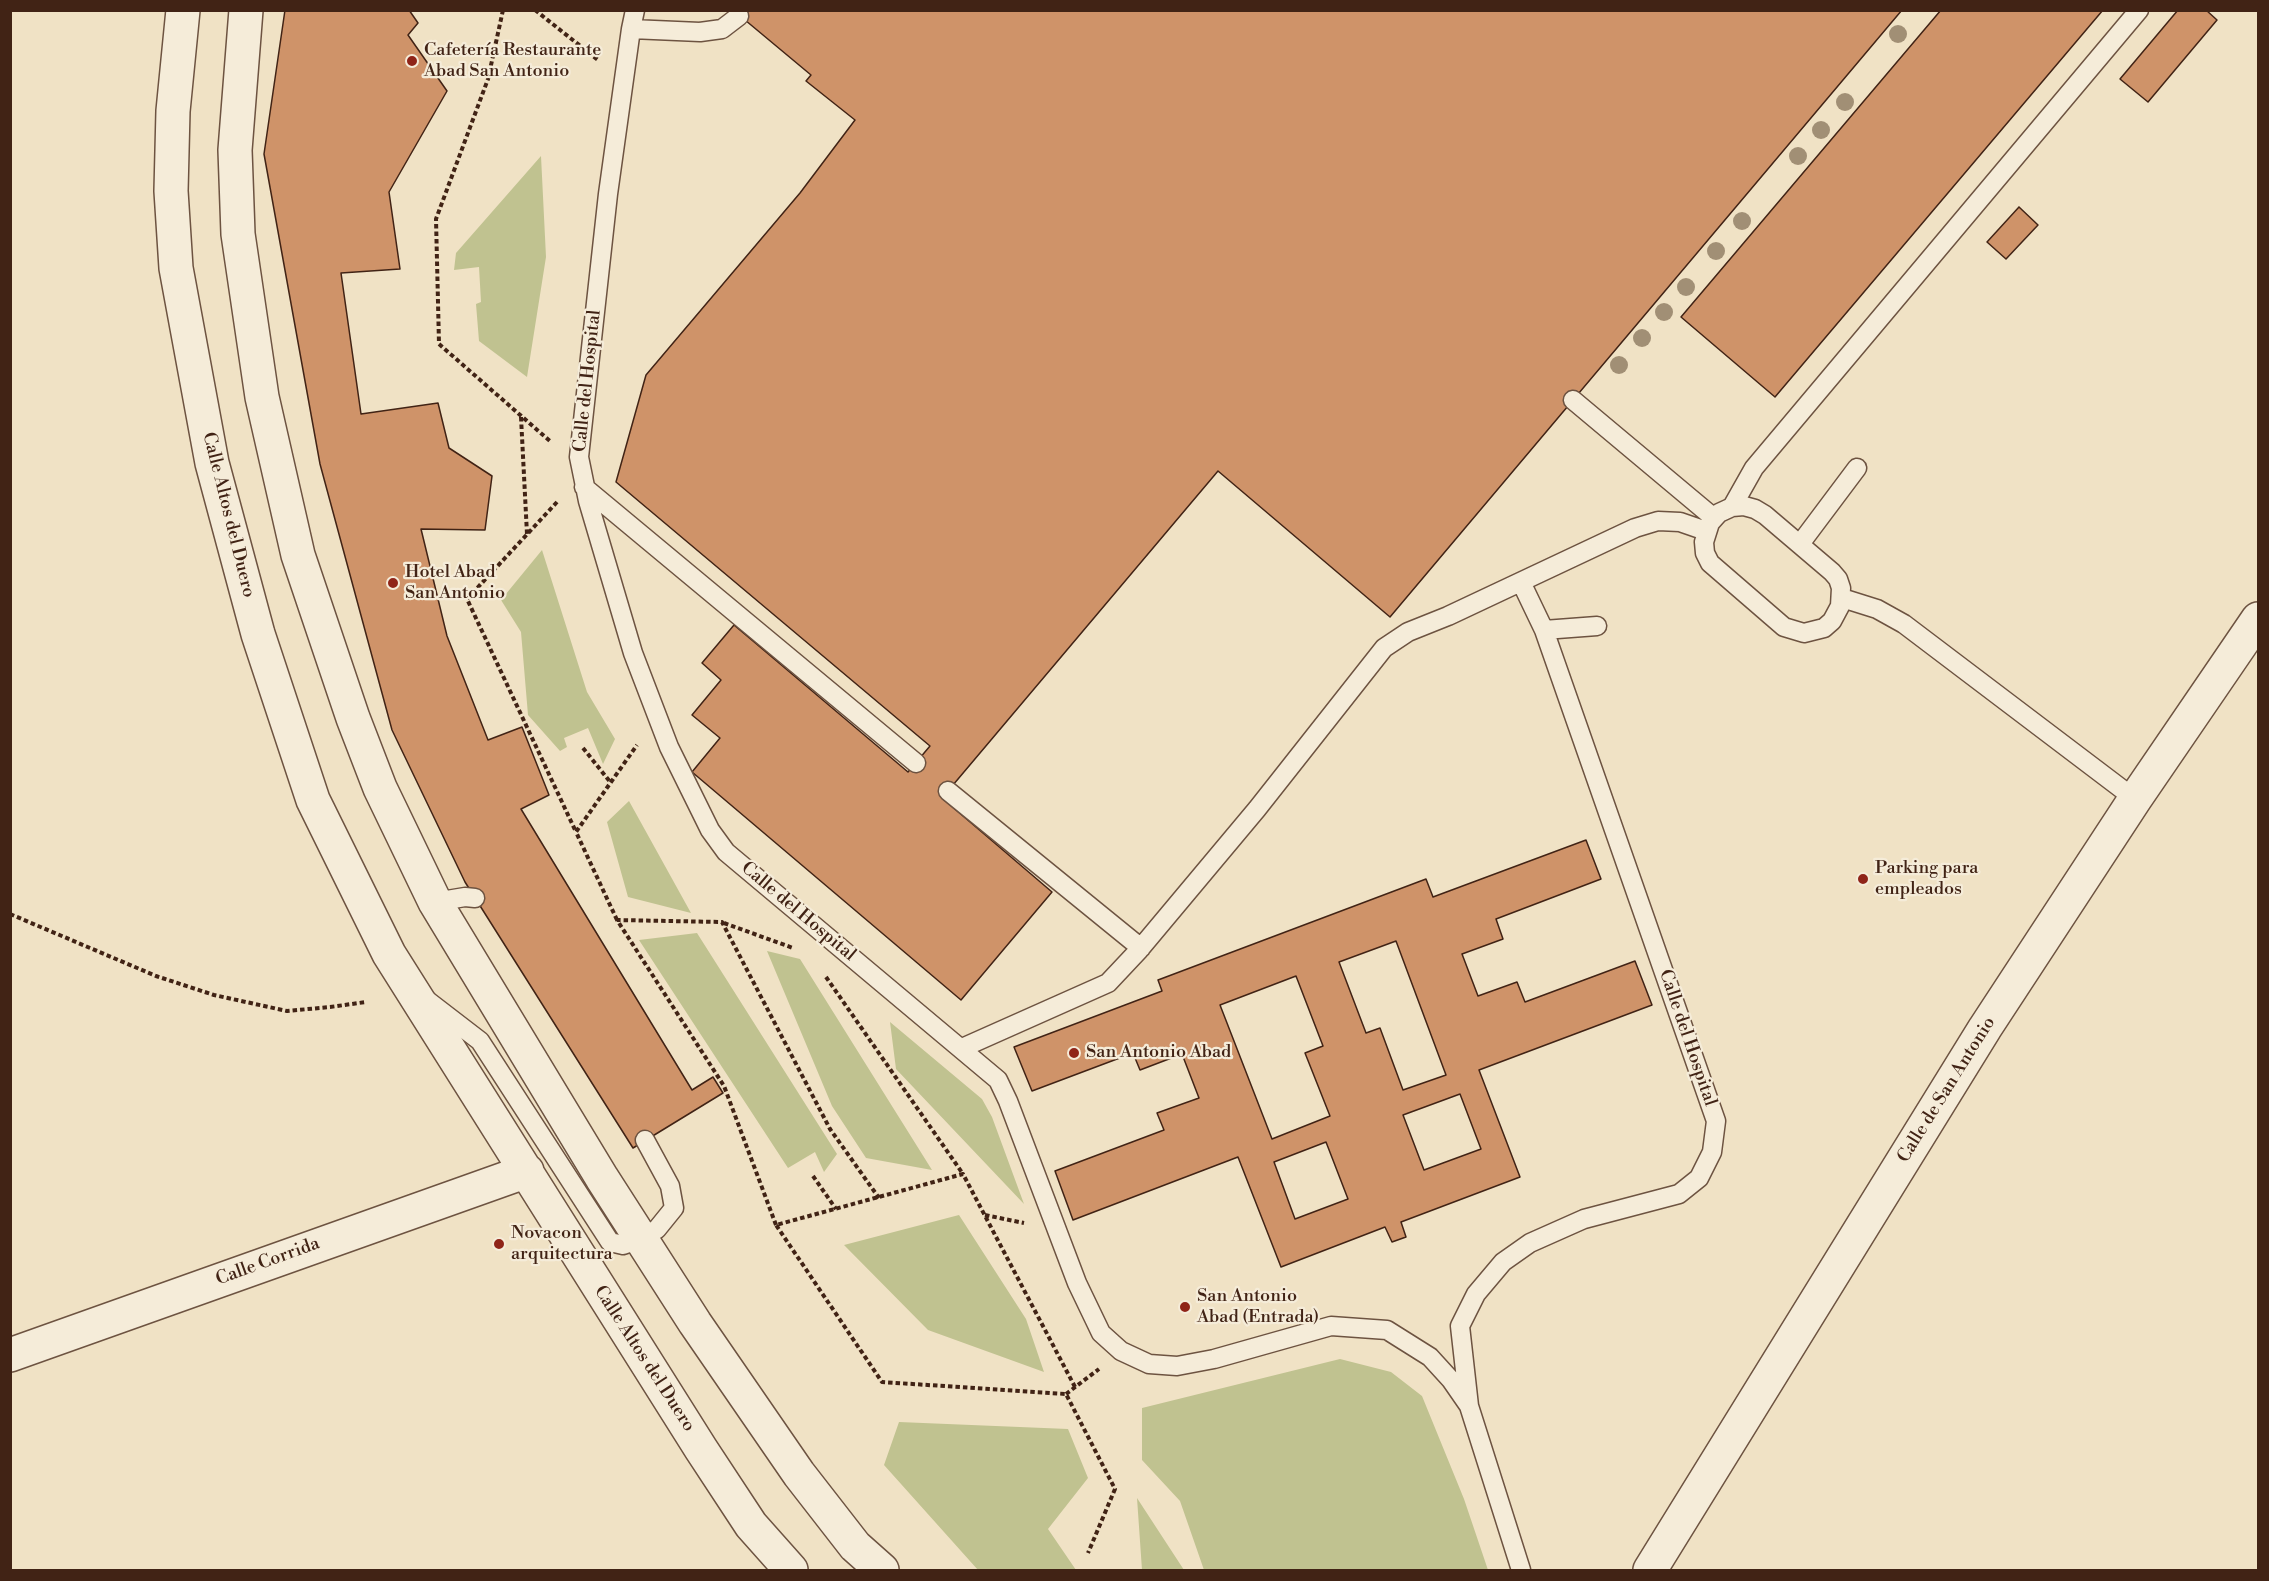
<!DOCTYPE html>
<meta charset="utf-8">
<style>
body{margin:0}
#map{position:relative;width:2269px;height:1581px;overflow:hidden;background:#f0e2c5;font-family:"Libre Bodoni",serif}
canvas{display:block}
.frame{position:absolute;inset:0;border:12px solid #412315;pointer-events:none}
</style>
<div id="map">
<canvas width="2269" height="1581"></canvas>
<div class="frame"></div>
</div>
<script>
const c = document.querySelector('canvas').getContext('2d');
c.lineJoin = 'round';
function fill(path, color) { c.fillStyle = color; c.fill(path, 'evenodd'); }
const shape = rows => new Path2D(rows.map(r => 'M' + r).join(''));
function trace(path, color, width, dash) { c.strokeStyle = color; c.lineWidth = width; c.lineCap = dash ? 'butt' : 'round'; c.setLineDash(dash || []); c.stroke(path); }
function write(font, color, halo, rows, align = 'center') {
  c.font = font + ' "Libre Bodoni",serif'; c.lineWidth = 4.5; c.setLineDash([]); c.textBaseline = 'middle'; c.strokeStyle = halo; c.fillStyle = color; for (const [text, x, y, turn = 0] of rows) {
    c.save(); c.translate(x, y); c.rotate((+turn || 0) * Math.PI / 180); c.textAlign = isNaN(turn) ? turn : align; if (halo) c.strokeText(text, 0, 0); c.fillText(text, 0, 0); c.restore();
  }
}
fill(shape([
 [541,156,546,257,527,377,479,341,476,304,481,302,479,267,454,270,456,253],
 [542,550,587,692,615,739,603,764,588,728,564,738,567,747,560,751,528,715,521,632,501,600],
 [629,801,691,913,628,897,607,822],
 [697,933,837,1154,824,1172,815,1152,788,1168,639,940],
 [767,951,800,959,932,1170,866,1158,832,1106],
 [890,1022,982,1099,992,1117,1024,1204,896,1069],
 [959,1215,1026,1319,1044,1372,928,1330,844,1245],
 [1340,1359,1391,1372,1422,1396,1464,1499,1488,1570,1204,1570,1180,1501,1142,1460,1142,1408],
 [899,1422,1068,1429,1088,1478,1048,1529,1076,1570,978,1570,884,1465],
 [1137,1498,1184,1570,1142,1570]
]), '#c0c290');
const building = shape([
 [285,10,409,10,418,23,408,35,447,91,389,192,400,269,341,273,361,414,438,403,449,448,492,476,485,530,421,529,447,636,488,740,522,727,549,795,521,809,692,1090,713,1077,723,1093,633,1148,465,882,392,730,320,464,264,154,285,10],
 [733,10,1902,10,1390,617,1218,471,942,798,1052,892,961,1000,692,772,720,738,692,715,721,680,702,663,734,625,908,772,930,746,616,482,646,375,800,193,855,120,806,81,811,75,733,10],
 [1941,10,2103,10,1775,397,1681,317,1941,10],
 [2178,10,2206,10,2217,20,2148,102,2120,79,2178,10],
 [2019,207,2038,225,2006,259,1987,242,2019,207],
 [1586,840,1601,879,1496,919,1503,939,1462,954,1478,996,1517,982,1525,1002,1635,961,1652,1005,1479,1070,1520,1177,1401,1222,1406,1237,1392,1242,1385,1227,1281,1267,1238,1157,1073,1220,1055,1171,1164,1130,1157,1113,1199,1098,1182,1054,1140,1070,1133,1053,1032,1091,1014,1047,1162,991,1158,980,1426,879,1433,897,1586,840],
 [1396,941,1446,1075,1403,1090,1380,1028,1366,1033,1339,962,1396,941],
 [1296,976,1323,1046,1305,1053,1330,1116,1272,1139,1220,1005,1296,976],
 [1460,1094,1481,1149,1424,1170,1403,1115,1460,1094],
 [1326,1142,1348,1199,1295,1219,1274,1162,1326,1142]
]);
fill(building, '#cf9369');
trace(building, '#412315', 1.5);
const lane = shape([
 [635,10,631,29,608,194,579,457,588,501,633,653,669,747,710,830,726,852,998,1080,1008,1101,1077,1283,1101,1333,1121,1351,1149,1364,1177,1366,1214,1359,1331,1326,1387,1330,1430,1357,1451,1380,1469,1406],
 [631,29,700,32,722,29,739,16],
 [1573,400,1714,518],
 [584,487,916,763],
 [1744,506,1755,509,1765,515,1832,572,1838,579,1841,588,1840,606,1832,621,1824,628,1804,633,1784,627,1710,563,1705,553,1704,542,1710,523,1719,513,1732,507,1744,506],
 [1732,507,1754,468,2139,10],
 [1800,544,1857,468],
 [1521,582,1544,630,1716,1121,1712,1152,1699,1178,1679,1194,1584,1219,1530,1243,1503,1262,1476,1294,1460,1326,1469,1406,1521,1570],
 [1842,598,1877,609,1904,624,2135,799],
 [1544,630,1597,626],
 [948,791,1141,948],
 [435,902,465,897,475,898],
 [428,1001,480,1041,610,1242,623,1245,641,1239,657,1229,674,1208,670,1186,645,1140],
 [962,1048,1108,983,1139,950,1257,809,1384,648,1408,632,1448,616,1635,528,1658,521,1680,522,1706,531]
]);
const street = shape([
 [183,10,173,111,171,191,176,268,212,463,258,634,313,800,389,954,701,1449,751,1525,791,1570],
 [246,10,235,150,238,234,262,397,298,555,353,718,380,788,435,902,602,1178,695,1323,799,1474,855,1546,882,1570],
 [10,1355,527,1171],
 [1650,1570,1985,1028,2135,799,2258,619]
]);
trace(lane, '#6d5341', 21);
trace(street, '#6d5341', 36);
trace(shape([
 [503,10,488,79,436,219,439,344,551,442],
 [535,10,598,60],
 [521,417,527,534],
 [557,502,467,599,576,832],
 [583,748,611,783],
 [10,914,156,976,214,995,287,1011,330,1007,366,1002],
 [617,920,576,832,637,745],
 [724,923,793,948],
 [826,977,963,1174],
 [813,1176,836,1209],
 [985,1215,1024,1223],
 [776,1225,724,1086,617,920,722,922,830,1129,879,1198],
 [1075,1387,963,1174,776,1225,882,1382,1066,1394,1115,1489,1088,1553],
 [1066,1394,1099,1369]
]), '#412315', 4, [4.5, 3]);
trace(lane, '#f5ecd9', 18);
trace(street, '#f5ecd9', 33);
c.fillStyle = '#a18f75';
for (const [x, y] of [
 [1898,34],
 [1845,102],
 [1821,130],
 [1798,156],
 [1742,221],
 [1716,251],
 [1686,287],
 [1664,312],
 [1642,338],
 [1619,365]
]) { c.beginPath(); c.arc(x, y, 9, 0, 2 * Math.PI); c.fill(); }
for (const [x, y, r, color] of [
 [412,61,6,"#8f2418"],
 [393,583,6,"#8f2418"],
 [1863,879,6,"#8f2418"],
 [1074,1053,6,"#8f2418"],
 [499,1244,6,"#8f2418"],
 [1185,1307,6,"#8f2418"]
]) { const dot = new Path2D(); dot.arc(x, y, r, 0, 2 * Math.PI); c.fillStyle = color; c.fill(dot); trace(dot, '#f5ecd9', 2); }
write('18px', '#412315', '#f5ecd9', [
 ["Cafetería Restaurante",424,51],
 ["Abad San Antonio",424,72],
 ["Hotel Abad",405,573],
 ["San Antonio",405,594],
 ["Parking para",1875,869],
 ["empleados",1875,890],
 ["San Antonio Abad",1086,1053],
 ["Novacon",511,1234],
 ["arquitectura",511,1255],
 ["San Antonio",1197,1297],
 ["Abad (Entrada)",1197,1318]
], 'left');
write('18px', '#412315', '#f5ecd9', [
 ["Calle del Hospital",588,381,-84],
 ["Calle Altos del Duero",228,515,76],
 ["Calle del Hospital",798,912,40],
 ["Calle del Hospital",1687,1038,71],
 ["Calle de San Antonio",1947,1090,-58],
 ["Calle Corrida",268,1262,-20],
 ["Calle Altos del Duero",644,1359,57]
]);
</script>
